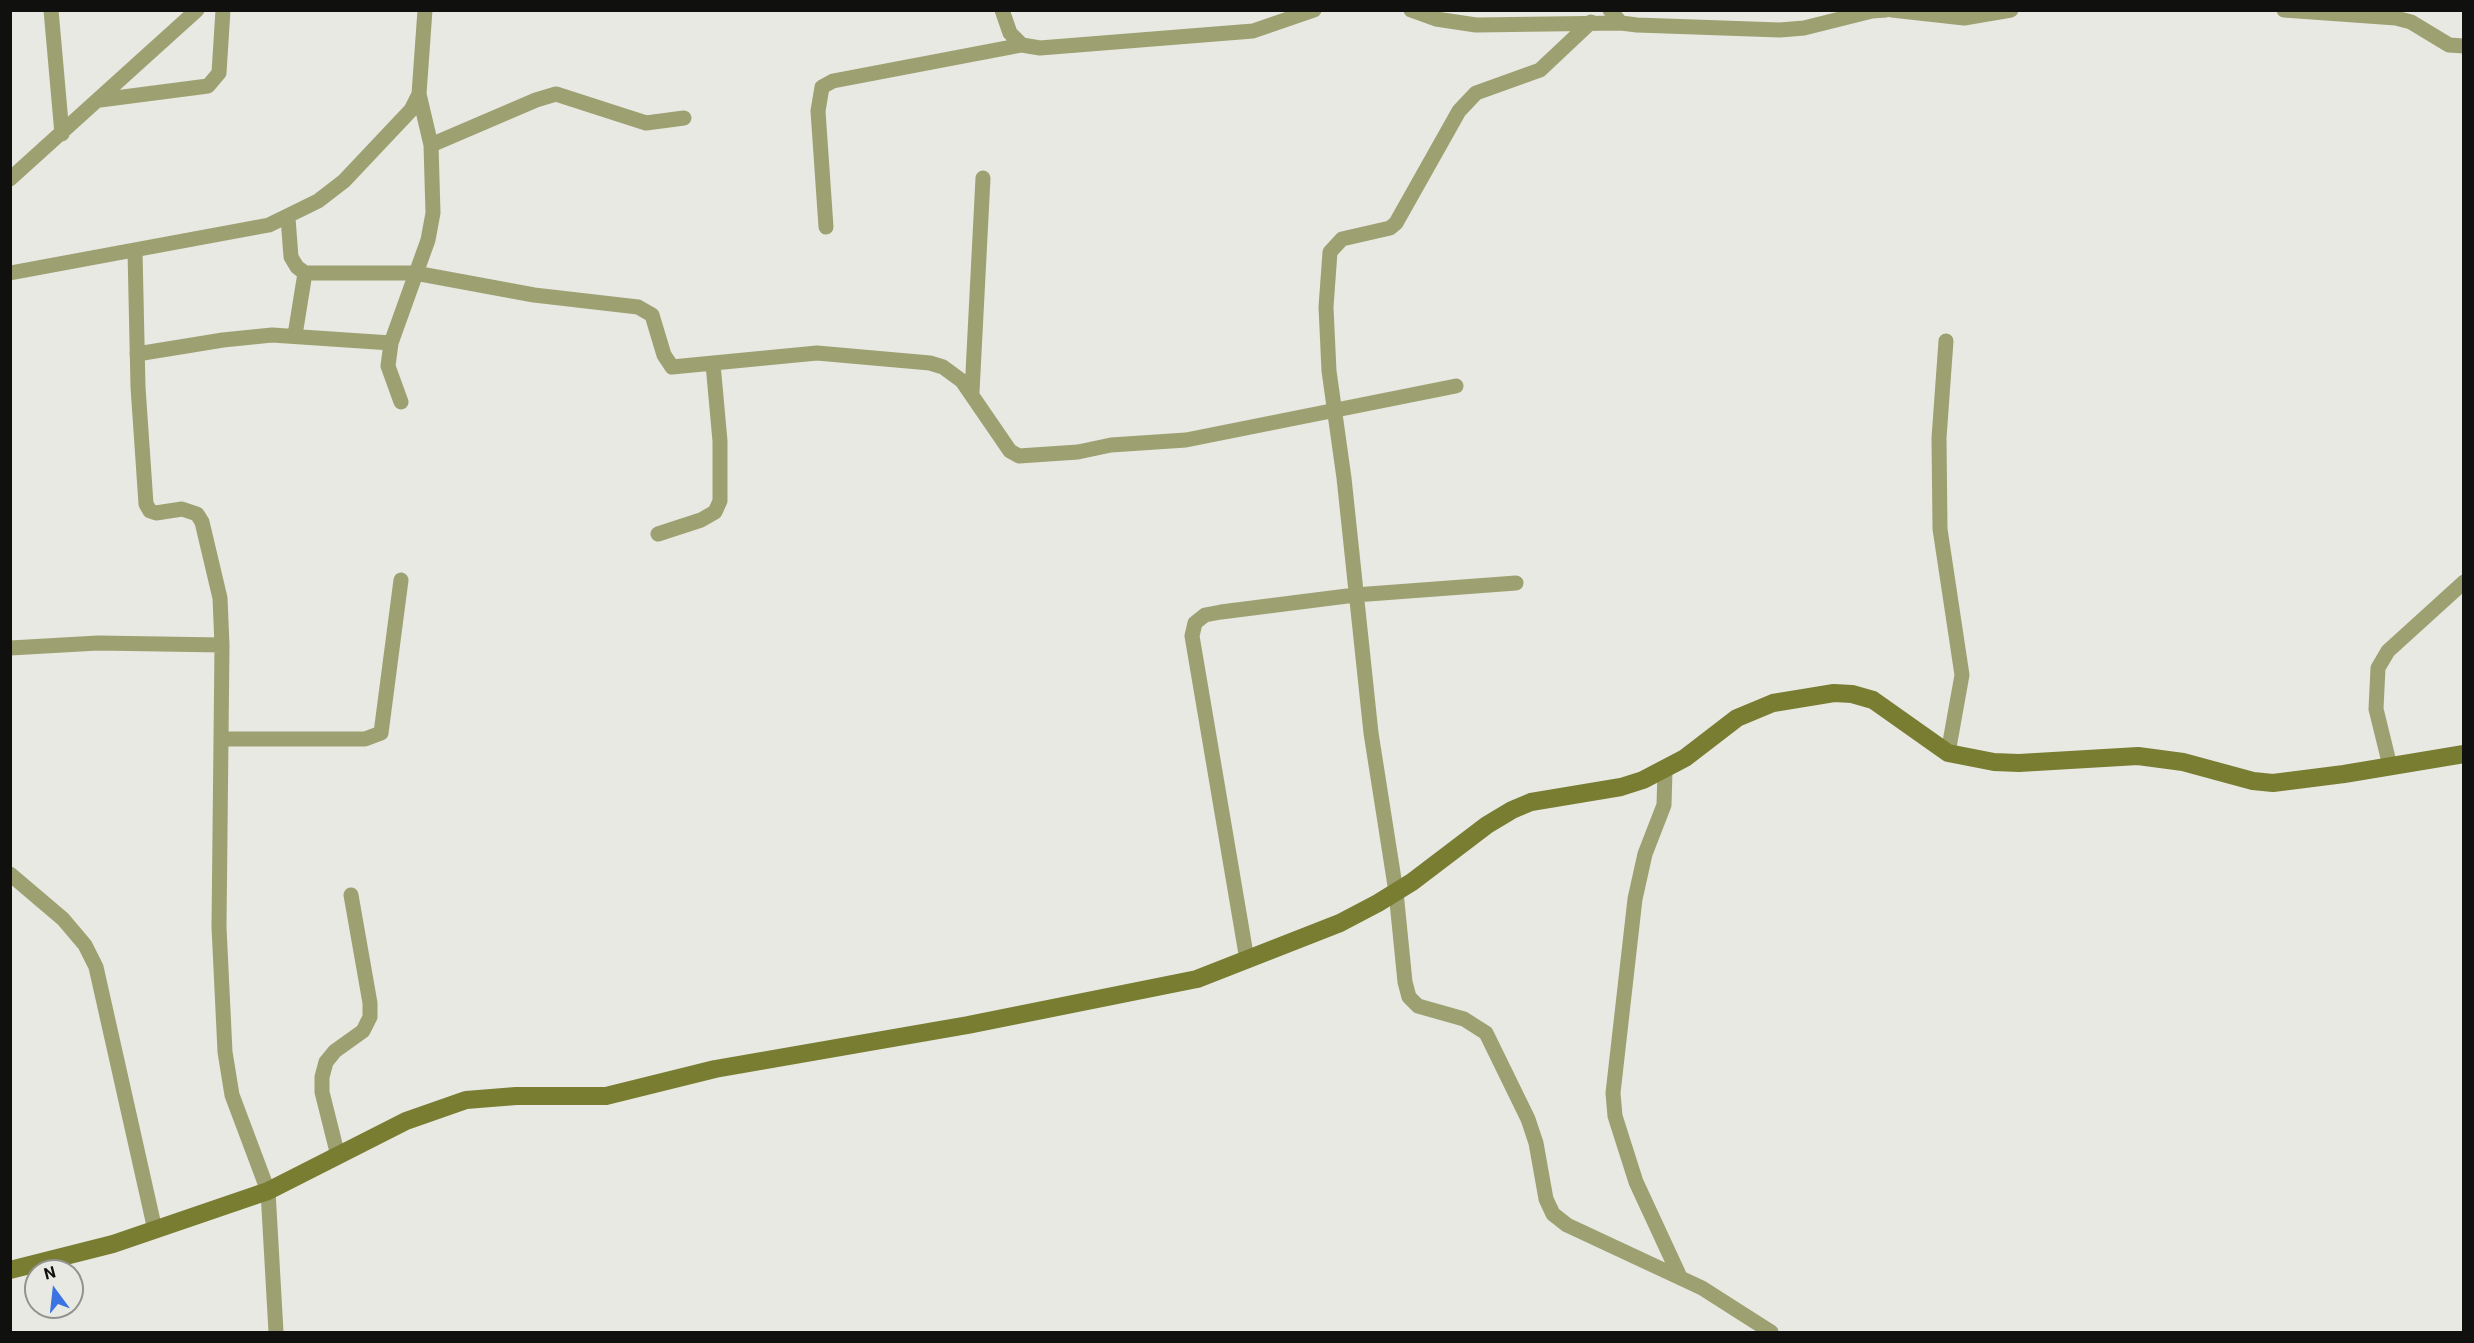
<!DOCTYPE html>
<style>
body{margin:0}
#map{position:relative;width:2474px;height:1343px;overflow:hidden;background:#e8e9e3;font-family:Roboto,sans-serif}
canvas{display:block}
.frame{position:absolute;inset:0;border:12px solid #10100e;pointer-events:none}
.north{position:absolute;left:24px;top:1259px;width:60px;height:60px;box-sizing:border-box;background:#e8e9e3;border:2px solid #92928e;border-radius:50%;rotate:345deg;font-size:16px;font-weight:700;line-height:24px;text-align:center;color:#10100e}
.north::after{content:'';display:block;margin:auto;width:21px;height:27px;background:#3b73e3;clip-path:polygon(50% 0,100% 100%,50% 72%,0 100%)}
</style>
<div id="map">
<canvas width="2474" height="1343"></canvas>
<div class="frame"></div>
<div class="north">N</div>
</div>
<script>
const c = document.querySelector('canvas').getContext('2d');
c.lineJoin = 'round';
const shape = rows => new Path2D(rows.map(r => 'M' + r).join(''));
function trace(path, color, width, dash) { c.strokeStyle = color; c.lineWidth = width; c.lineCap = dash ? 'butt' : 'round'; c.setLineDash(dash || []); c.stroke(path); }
trace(shape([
 [51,10,62,134],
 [1002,10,1010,33,1022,45,1040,48,1253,31,1314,10],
 [1411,10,1436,19,1476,25,1621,23],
 [1610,10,1621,23,1637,25,1780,30,1804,28,1872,11,1886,10],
 [1892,10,1964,18,2011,10],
 [2284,10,2396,18,2411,22,2449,45,2464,46],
 [1591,22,1540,70,1476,93,1459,111,1396,223,1390,228,1342,239,1330,252,1326,307,1329,371,1344,478,1371,733,1396,892,1405,982,1409,997,1418,1006,1464,1019,1486,1033,1528,1119,1536,1143,1546,1199,1553,1214,1567,1225,1702,1288,1771,1332],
 [100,100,208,86,219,73,223,10],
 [431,145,536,100,556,94,646,123,684,118],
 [10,179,197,10],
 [288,218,291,257,297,267,305,273,415,273,534,295,638,307,652,315,664,355,672,367,817,353,930,363,943,367,962,381,1010,451,1019,456,1078,452,1111,445,1186,440,1456,386],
 [826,227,818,111,822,87,833,81,1022,45],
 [135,251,138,387,146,504,150,511,156,513,182,509,197,514,202,522,220,598,222,645,219,927,225,1052,232,1095,268,1191,276,1332],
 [10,273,269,225,318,201,344,181,411,110,419,94,425,10],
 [295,335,305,273],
 [1946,341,1939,438,1940,529,1962,675,1948,753],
 [137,354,223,340,272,335,391,343],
 [972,392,983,178],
 [401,402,388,366,391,343,428,240,433,213,431,145,419,94],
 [658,534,701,520,715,512,720,501,720,441,713,364],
 [10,648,98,643,222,645],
 [221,739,365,739,381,733,401,580],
 [2390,766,2376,709,2378,668,2388,651,2464,582],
 [1665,770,1664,805,1645,854,1635,899,1613,1093,1615,1116,1636,1182,1680,1277],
 [10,874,63,919,85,945,96,967,155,1230],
 [1247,960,1192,636,1195,623,1205,615,1221,612,1355,595,1516,583],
 [338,1156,322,1092,322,1077,326,1062,335,1051,363,1031,370,1017,370,1003,351,895]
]), '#9da171', 15);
trace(shape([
 [10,1270,113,1244,268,1191,406,1121,466,1100,516,1096,606,1096,715,1069,968,1025,1197,979,1340,923,1378,903,1412,882,1487,825,1512,810,1531,802,1621,787,1643,780,1685,758,1737,718,1773,703,1834,693,1852,694,1873,700,1948,753,1994,762,2019,763,2138,756,2183,762,2253,781,2273,783,2344,774,2464,754]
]), '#797d31', 18);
</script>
